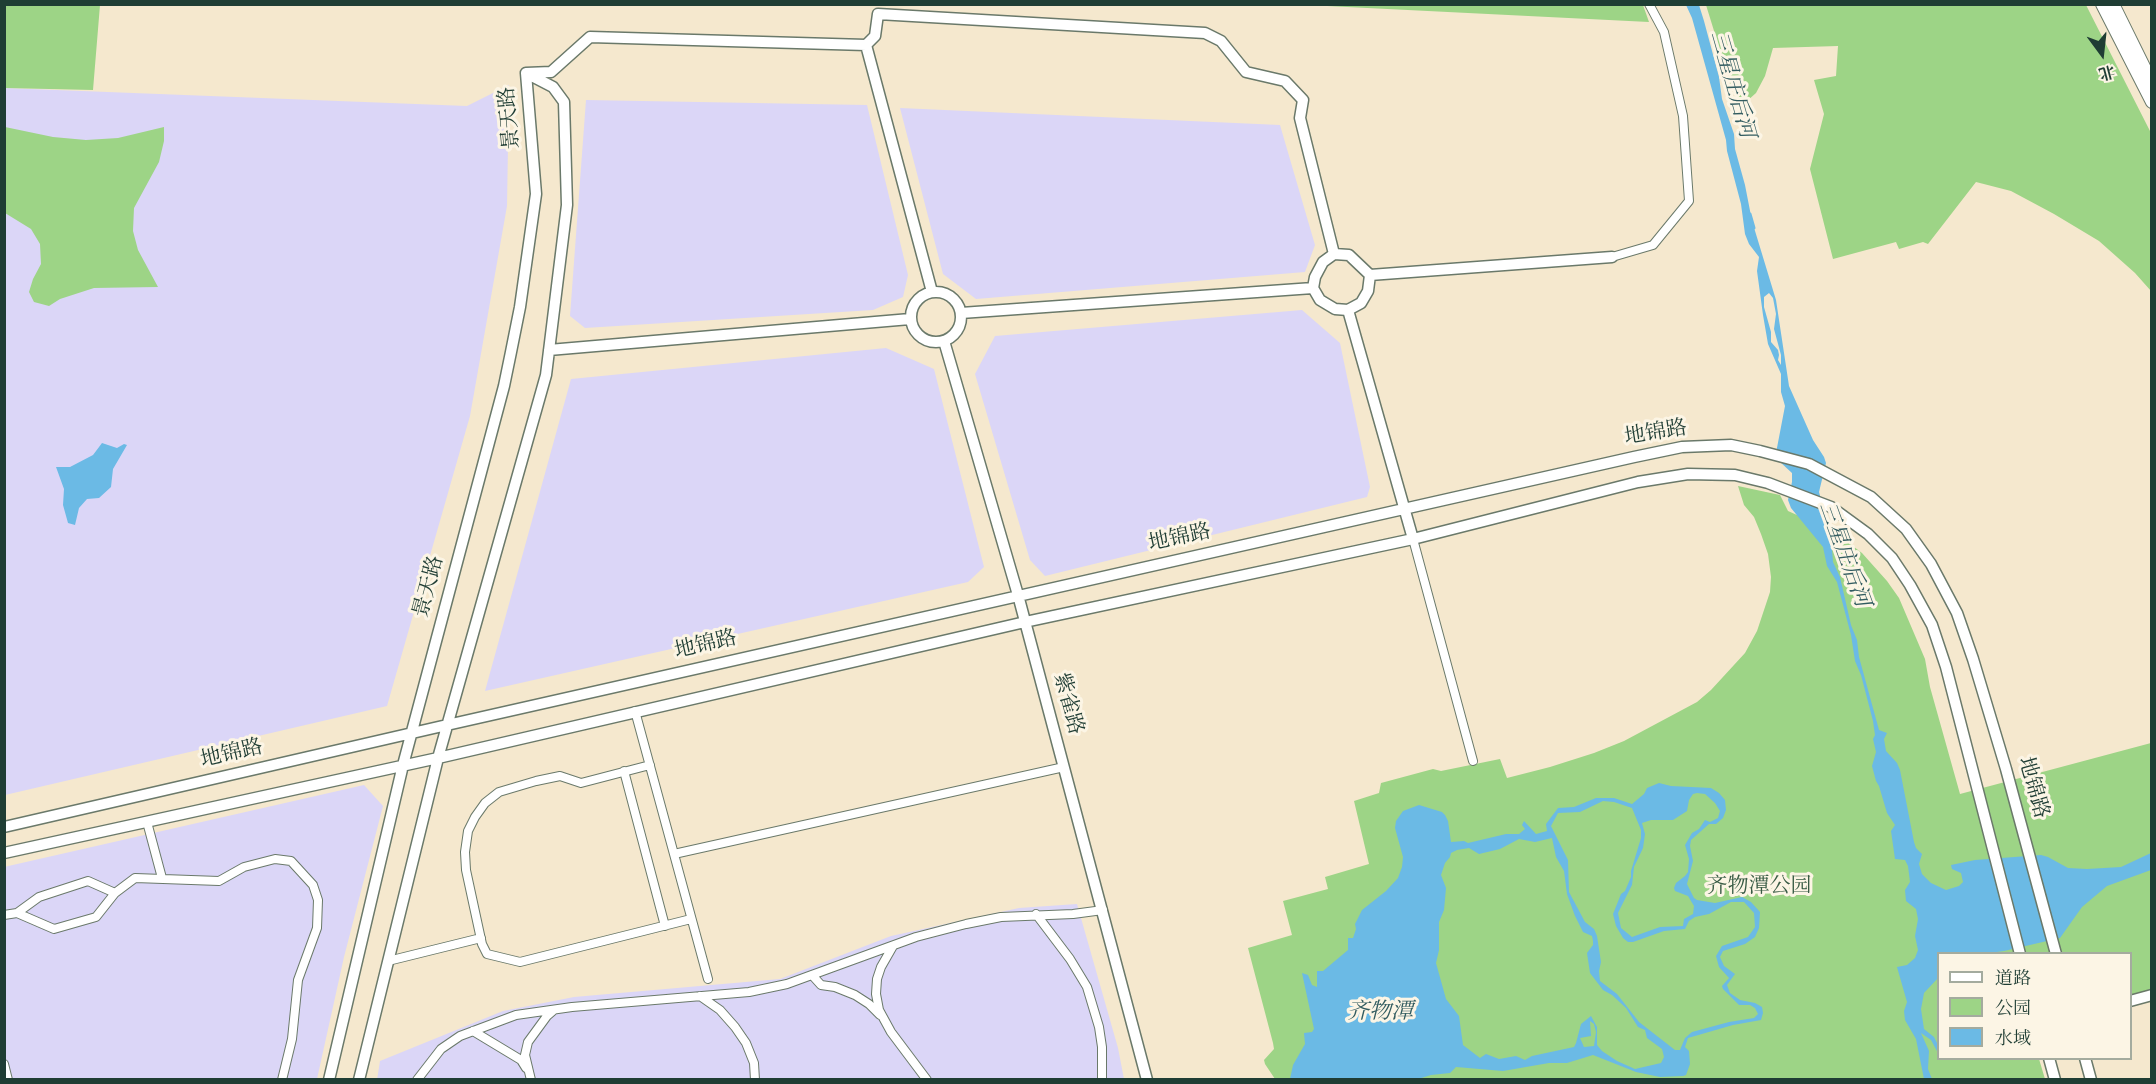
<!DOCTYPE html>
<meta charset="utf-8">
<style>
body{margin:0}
#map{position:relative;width:2156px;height:1084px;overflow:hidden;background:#f5e8ce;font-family:"IM FELL English","Noto Serif SC",serif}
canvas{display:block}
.frame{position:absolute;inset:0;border:6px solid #1f3d34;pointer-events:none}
.legend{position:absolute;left:1937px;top:952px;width:195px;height:108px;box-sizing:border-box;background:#fcf5e5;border:2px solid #a4ab9e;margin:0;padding:8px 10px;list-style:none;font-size:18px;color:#1f3d34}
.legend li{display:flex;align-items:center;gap:12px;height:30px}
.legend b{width:30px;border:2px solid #a4ab9e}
.north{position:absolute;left:2072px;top:24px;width:60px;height:60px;-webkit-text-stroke:4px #fcf5e5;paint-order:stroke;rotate:165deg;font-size:16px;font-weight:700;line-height:24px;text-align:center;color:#1f3d34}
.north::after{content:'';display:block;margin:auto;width:21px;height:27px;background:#1f3d34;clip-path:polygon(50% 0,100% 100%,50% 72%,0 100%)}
</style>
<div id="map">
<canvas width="2156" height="1084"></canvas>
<div class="frame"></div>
<ul class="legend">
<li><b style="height:8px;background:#fff"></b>道路</li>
<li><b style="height:16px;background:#9dd486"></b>公园</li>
<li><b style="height:16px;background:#6bbae5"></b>水域</li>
</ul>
<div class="north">北</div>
</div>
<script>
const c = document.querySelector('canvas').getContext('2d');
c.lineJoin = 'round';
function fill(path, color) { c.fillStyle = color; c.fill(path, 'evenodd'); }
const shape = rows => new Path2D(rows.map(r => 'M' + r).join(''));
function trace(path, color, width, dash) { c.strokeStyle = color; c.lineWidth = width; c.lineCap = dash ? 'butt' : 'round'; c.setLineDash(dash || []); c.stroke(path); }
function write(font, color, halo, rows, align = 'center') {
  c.font = font + ' "IM FELL English","Noto Serif SC",serif'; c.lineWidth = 6; c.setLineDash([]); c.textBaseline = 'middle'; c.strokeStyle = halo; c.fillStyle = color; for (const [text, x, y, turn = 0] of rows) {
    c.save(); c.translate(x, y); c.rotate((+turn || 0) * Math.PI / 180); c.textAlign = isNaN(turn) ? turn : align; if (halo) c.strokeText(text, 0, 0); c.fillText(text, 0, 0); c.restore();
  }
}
fill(shape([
 [509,85,507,206,470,416,387,706,5,795,5,88,467,106],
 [586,100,867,105,908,275,903,297,873,310,585,328,570,316],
 [900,108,1280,125,1315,245,1305,272,976,299,943,274],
 [1302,310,1340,343,1370,487,1367,497,1045,576,1030,560,975,374,995,336],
 [886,348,934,369,984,567,968,582,485,691,571,379],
 [364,785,383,806,344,957,317,1079,5,1079,4,867],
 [1077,904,1118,1048,1124,1079,377,1080,380,1061,503,1011,574,997,780,979,891,936,1019,908]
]), '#dbd6f7');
fill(shape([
 [5,4,100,5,93,90,5,88],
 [1307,5,1643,5,1649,22],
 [1706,5,2086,5,2151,133,2151,291,2135,273,2099,241,2054,214,2011,191,1976,182,1928,244,1923,242,1899,249,1896,242,1833,259,1810,169,1824,114,1814,80,1836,76,1838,46,1773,48,1765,76,1756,93,1747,101,1740,100,1732,89],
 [5,127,53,137,86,140,118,138,164,127,164,141,159,162,134,208,133,231,138,250,158,287,94,288,60,299,49,306,34,302,29,292,33,279,41,264,40,244,31,229,5,213],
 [1738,486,1780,495,1788,511,1833,531,1862,553,1887,581,1899,598,1925,659,1930,687,1960,794,2151,743,2151,990,2131,995,2130,954,1938,954,1938,1058,2039,1059,2045,1079,1275,1079,1265,1064,1264,1060,1274,1049,1273,1043,1248,948,1292,935,1283,901,1328,889,1325,877,1369,864,1354,801,1379,793,1381,783,1433,769,1441,771,1500,759,1507,778,1550,767,1594,753,1624,741,1697,702,1711,690,1745,653,1757,631,1770,592,1771,577,1768,554,1761,534,1754,517,1744,505]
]), '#9dd486');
fill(shape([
 [1686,5,1699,5,1704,21,1719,77,1722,99,1734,134,1735,149,1745,185,1752,221,1776,300,1789,386,1813,440,1824,457,1826,463,1819,492,1831,537,1833,562,1840,577,1851,625,1857,640,1859,657,1879,730,1887,733,1884,739,1886,751,1897,763,1900,770,1914,842,1916,848,1922,854,1919,864,1922,874,1931,883,1946,890,1959,886,1963,882,1961,873,1952,869,1951,865,1975,860,2041,855,2048,857,2068,868,2087,869,2121,867,2151,853,2151,870,2107,886,2082,907,2060,938,2004,951,1982,954,1938,954,1938,978,1924,993,1921,1009,1924,1029,1934,1037,1938,1045,1938,1053,1931,1040,1921,1033,1929,1051,1928,1069,1932,1079,1924,1079,1916,1039,1905,1020,1904,1011,1907,1002,1897,967,1907,965,1915,958,1918,950,1915,936,1918,919,1916,909,1906,901,1905,890,1910,882,1908,866,1905,860,1895,859,1891,831,1895,825,1887,813,1879,786,1876,781,1872,766,1876,752,1873,739,1875,735,1873,721,1861,675,1855,661,1851,635,1837,582,1827,566,1823,547,1791,508,1788,500,1792,482,1792,473,1779,461,1776,453,1785,406,1781,392,1781,374,1768,344,1763,315,1757,271,1759,257,1749,244,1745,234,1741,204,1727,151,1726,140,1692,18],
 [1769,293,1773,298,1776,314,1774,329,1781,355,1781,365,1778,360,1779,355,1778,350,1771,342,1771,332,1764,307,1764,297],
 [102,443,117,448,124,444,127,445,113,469,111,487,99,498,87,499,79,508,75,525,68,523,63,505,64,489,56,467,70,467,93,455],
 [1659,783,1671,786,1711,788,1719,793,1725,800,1726,810,1723,818,1716,824,1709,824,1691,840,1690,846,1693,861,1687,884,1694,898,1697,900,1715,903,1742,897,1751,902,1760,912,1759,928,1755,937,1745,944,1723,951,1720,957,1724,966,1735,974,1727,985,1730,993,1740,1000,1755,1003,1762,1007,1763,1013,1761,1020,1733,1025,1688,1038,1685,1047,1689,1051,1690,1064,1686,1075,1683,1076,1660,1077,1636,1072,1593,1055,1567,1063,1549,1063,1503,1071,1456,1067,1450,1073,1431,1075,1418,1079,1290,1079,1293,1065,1305,1044,1304,1033,1312,1032,1314,1029,1302,973,1308,975,1312,985,1317,987,1317,971,1323,971,1348,950,1348,938,1353,938,1356,929,1355,924,1362,910,1386,891,1398,878,1402,867,1403,857,1395,828,1396,821,1403,811,1419,805,1442,812,1445,815,1448,821,1451,842,1464,841,1468,843,1506,834,1519,834,1525,829,1522,825,1524,821,1536,834,1547,831,1546,824,1558,808,1574,807,1596,798,1614,798,1632,804,1644,794,1647,788],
 [1697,793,1705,794,1715,803,1720,811,1718,818,1710,822,1705,820,1699,829,1692,833,1685,845,1689,859,1688,872,1685,876,1676,883,1674,888,1675,891,1688,896,1694,906,1693,914,1684,919,1683,926,1660,927,1632,937,1621,928,1618,913,1632,885,1634,867,1643,848,1645,834,1642,823,1651,820,1673,820,1687,811,1689,800,1693,794],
 [1603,801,1614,802,1632,808,1641,830,1641,838,1631,871,1631,877,1625,891,1621,894,1613,914,1616,926,1623,938,1628,942,1633,942,1664,931,1685,929,1689,921,1695,917,1709,914,1731,902,1744,902,1754,913,1755,927,1748,937,1722,946,1716,956,1719,967,1729,978,1722,986,1723,989,1739,1005,1750,1005,1755,1008,1758,1014,1754,1018,1729,1022,1692,1032,1685,1038,1680,1050,1675,1050,1639,1022,1617,994,1600,981,1599,971,1601,962,1597,936,1594,929,1585,922,1569,892,1568,860,1551,826,1558,813,1580,812],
 [1552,838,1556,857,1564,871,1567,894,1575,916,1583,932,1592,936,1593,941,1593,945,1587,953,1590,973,1603,990,1612,995,1626,1008,1638,1027,1645,1030,1647,1038,1662,1049,1664,1057,1661,1063,1635,1069,1617,1061,1602,1051,1597,1045,1597,1027,1591,1016,1581,1024,1576,1043,1574,1047,1532,1056,1525,1060,1516,1056,1499,1059,1486,1054,1480,1058,1463,1045,1459,1016,1446,999,1436,963,1439,950,1439,922,1444,910,1446,888,1441,875,1445,863,1450,857,1451,853,1457,850,1469,848,1479,854,1500,849,1519,839,1535,842],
 [1590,1021,1594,1024,1596,1032,1594,1046,1584,1047,1580,1038,1591,1036]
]), '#6bbae5');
trace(shape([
 [1750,214,1754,228]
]), '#6bbae5', 3);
const minor = shape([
 [1612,257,1653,245,1689,201,1683,116,1664,32,1649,4],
 [1413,539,1473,761],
 [635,711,708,979],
 [650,765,581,783,560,776,536,781,499,792,485,803,475,817,468,831,465,852,466,870,482,944,487,954,520,962,691,919],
 [624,771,665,926],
 [147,822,162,878],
 [674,854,1064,767],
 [17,913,54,929,96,917,115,893],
 [1036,914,1070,959,1087,987,1099,1027,1102,1047,1102,1080],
 [4,915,17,913,39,897,88,881,115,893,135,878,219,881,244,867,275,859,291,861,313,885,318,900,317,928,298,980,292,1039,282,1080],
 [893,946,881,967,877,979,876,994,879,1010,891,1032,927,1080],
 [388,961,481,938],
 [812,975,821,985,835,987,855,995,869,1004,880,1015],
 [700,996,720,1010,735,1027,746,1043,754,1063,755,1080],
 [473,1031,521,1060,526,1068],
 [4,1064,8,1080],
 [417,1080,441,1049,460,1036,516,1015,572,1007,749,992,787,984,916,937,966,924,1001,917,1073,914,1103,910],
 [531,1080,525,1055,528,1042,547,1016,554,1010]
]);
const tertiary = shape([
 [866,45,932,292],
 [526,73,551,72,590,37,866,45,875,36,878,14,1205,33,1221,41,1246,72,1285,81,1303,100,1300,118,1334,254],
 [1334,254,1349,255,1370,275,1368,291,1361,303,1348,310,1335,309,1320,300,1313,288,1315,277,1323,262,1334,254],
 [1370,275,1612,257],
 '911 317a25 25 0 1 1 50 0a25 25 0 1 1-50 0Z',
 [1348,310,1413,539],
 [961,313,1313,288],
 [944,341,1018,595,1147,1080],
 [549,350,910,319],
 [4,827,447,725,1634,457,1682,447,1731,445,1760,451,1809,464,1871,497,1906,529,1931,564,1957,613,1973,659,2006,769,2056,954],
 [4,853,438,758,1025,622,1413,539,1638,482,1688,474,1735,475,1768,483,1831,507,1868,534,1892,558,1910,585,1932,625,1946,667,2020,954],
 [2130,1001,2152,995],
 [2049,1058,2055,1080],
 [2085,1058,2091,1080],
 [329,1080,403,765,504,386,511,352,520,307,536,194,526,73],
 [359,1080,438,758,546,375,567,205,564,102,553,87,526,73]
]);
const secondary = shape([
 [2102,4,2152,102],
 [2113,4,2152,83]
]);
trace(minor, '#6a796a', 10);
trace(tertiary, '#6a796a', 13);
trace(secondary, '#6a796a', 14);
trace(minor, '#fff', 8);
trace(tertiary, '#fff', 10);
trace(secondary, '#fff', 12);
write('21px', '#1f3d34', '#fcf5e5', [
 ["景天路",511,118,-95],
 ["地锦路",1656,434,-9],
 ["地锦路",1180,539,-12],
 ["景天路",430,587,-75],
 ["地锦路",706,646,-13],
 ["紫雀路",1067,704,75],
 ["地锦路",232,755,-13],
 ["地锦路",2032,788,74]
]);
write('21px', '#385b44', '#fcf5e5', [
 ["齐物潭公园",1759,888]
]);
write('italic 22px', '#325c60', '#fcf5e5', [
 ["三星庄后河",1731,85,74],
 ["三星庄后河",1843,555,70],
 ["齐物潭",1380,1013]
]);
</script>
